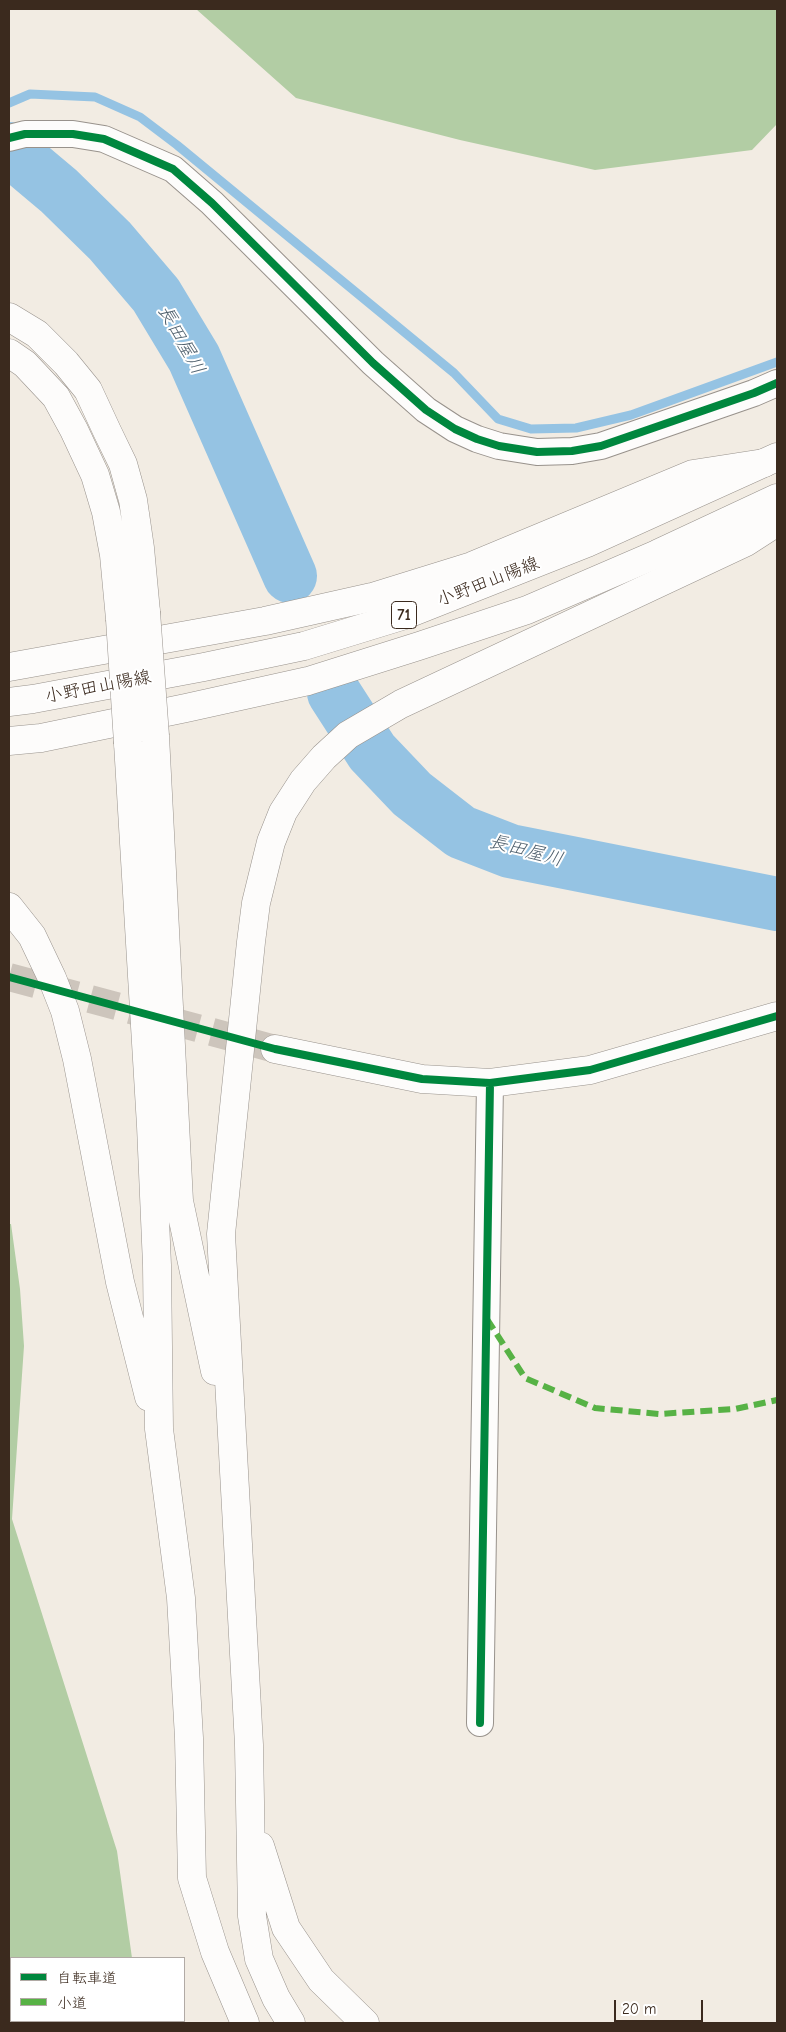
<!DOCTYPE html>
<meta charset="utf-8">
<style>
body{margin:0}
#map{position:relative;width:786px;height:2032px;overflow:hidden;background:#f2ece3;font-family:"Comic Neue","Klee One",sans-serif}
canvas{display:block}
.frame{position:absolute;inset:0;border:10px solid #3b2a1e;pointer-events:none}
.legend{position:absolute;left:10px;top:1957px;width:175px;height:65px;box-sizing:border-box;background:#fff;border:1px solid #b1aaa5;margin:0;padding:6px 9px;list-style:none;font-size:15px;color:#3b2a1e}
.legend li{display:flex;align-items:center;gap:10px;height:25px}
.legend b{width:25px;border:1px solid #b1aaa5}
.scale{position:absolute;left:614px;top:2000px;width:89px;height:22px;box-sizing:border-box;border:2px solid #3b2a1e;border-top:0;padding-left:6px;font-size:15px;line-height:18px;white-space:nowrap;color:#3b2a1e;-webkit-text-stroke:4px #fff;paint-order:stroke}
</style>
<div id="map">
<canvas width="786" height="2032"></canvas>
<div class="frame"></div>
<ul class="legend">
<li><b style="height:6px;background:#00873e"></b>自転車道</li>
<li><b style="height:6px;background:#57b245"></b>小道</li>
</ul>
<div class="scale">20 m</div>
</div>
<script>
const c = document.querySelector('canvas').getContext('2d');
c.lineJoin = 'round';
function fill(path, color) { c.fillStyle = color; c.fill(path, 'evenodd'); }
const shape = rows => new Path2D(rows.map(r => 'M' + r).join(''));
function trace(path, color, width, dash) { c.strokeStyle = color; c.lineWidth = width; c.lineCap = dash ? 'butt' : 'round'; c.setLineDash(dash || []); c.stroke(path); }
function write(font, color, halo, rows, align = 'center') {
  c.font = font + ' "Comic Neue","Klee One",sans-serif'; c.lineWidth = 4; c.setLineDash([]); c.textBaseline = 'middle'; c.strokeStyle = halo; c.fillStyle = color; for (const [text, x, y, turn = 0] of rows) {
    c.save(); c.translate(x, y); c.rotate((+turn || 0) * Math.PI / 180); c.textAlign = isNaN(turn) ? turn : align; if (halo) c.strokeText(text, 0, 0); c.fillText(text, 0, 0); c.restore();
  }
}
fill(shape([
 [196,9,777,9,777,124,752,150,595,170,460,140,296,98],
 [9,1224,11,1224,20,1289,24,1346,12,1519,117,1851,132,1958,11,1958,11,2021,141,2021,142,2023,9,2023]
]), '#b2cda4');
trace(shape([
 [9,103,30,94,95,97,140,117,177,145,454,373,498,419,531,429,576,428,631,415,777,362]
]), '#95c3e3', 9);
trace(shape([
 [9,149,59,191,110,241,156,295,194,358,290,576],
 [334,693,372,752,412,794,461,832,510,851,777,904]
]), '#95c3e3', 54);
trace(shape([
 [9,977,275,1049]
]), '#cdc5bc', 28, [28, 14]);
const minor = shape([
 [9,138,25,134,73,134,104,139,173,169,212,203,373,363,426,410,455,429,477,439,499,446,537,452,572,451,601,446,754,393,777,383],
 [480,1723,490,1083]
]);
const tertiary = shape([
 [275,1049,422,1079,490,1083,590,1070,777,1016]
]);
const primary = shape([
 [9,702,33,699,204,667,304,646,405,615,587,543,777,457],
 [9,741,41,738,186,708,308,681,419,646,527,610,657,554,777,498]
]);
const motorway = shape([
 [9,317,37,334,66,363,88,390,107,431,123,464,133,500,140,548,146,612],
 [9,353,25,364,56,397,74,430,95,475,106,512,114,555,120,619],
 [9,667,265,621,372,597,472,566,693,474,764,463],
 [155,736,179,1201,215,1371],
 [128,743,151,1126,157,1265,159,1429,181,1598,189,1738,192,1878,215,1952,245,2023],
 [9,907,32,936,52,978,65,1011,77,1059,120,1282,149,1397],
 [260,1846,286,1928,321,1980,365,2023],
 [291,2023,276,1998,259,1959,252,1916,249,1745,221,1234,251,942,256,903,271,842,283,812,303,781,324,757,348,735,401,704,746,542,777,522]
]);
trace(minor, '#98928c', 28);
trace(tertiary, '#98928c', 29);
trace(primary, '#98928c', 29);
trace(motorway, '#98928c', 29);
trace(minor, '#fdfcfb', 26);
trace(tertiary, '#fdfcfb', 28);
trace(primary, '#fdfcfb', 28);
trace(motorway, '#fdfcfb', 28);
const motorwayBridge = shape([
 [146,612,155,736],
 [120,619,128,743]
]);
trace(motorwayBridge, '#98928c', 29, []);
trace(motorwayBridge, '#fdfcfb', 28);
trace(shape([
 [487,1319,525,1378,595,1408,659,1414,735,1409,777,1400]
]), '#57b245', 6, [12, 6]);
trace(shape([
 [9,138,25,134,73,134,104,139,173,169,212,203,373,363,426,410,455,429,477,439,499,446,537,452,572,451,601,446,754,393,777,383],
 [9,977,275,1049,422,1079,490,1083,590,1070,777,1016],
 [480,1723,490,1083]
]), '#00873e', 8);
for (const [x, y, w] of [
 [404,615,25]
]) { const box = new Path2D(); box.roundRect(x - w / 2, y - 13.5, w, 27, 4); c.fillStyle = '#fff'; c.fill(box); trace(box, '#3b2a1e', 1); }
write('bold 16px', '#3b2a1e', null, [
 ["71",404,615]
]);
write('18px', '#3b2a1e', '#fff', [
 ["小野田山陽線",488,582,-21],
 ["小野田山陽線",98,687,-11]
]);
write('italic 19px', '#4f606d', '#fff', [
 ["長田屋川",181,340,61],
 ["長田屋川",526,851,15]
]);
</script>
